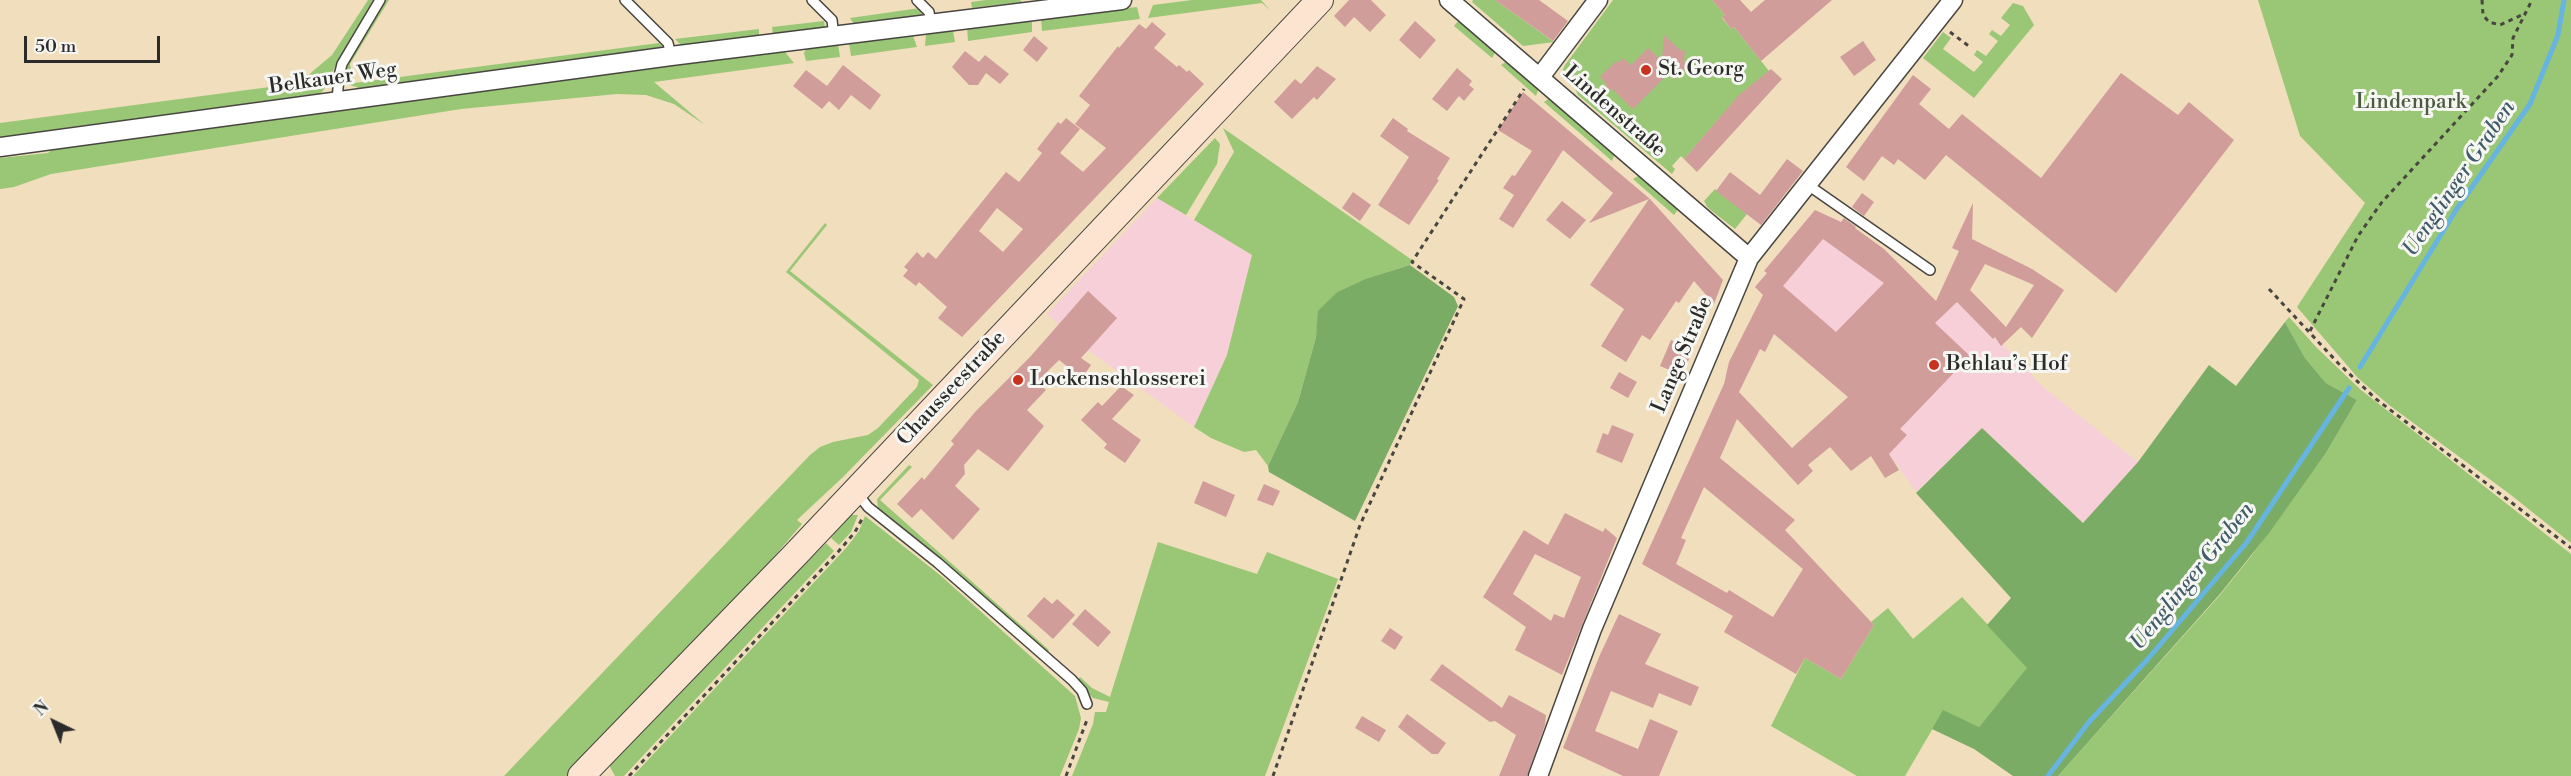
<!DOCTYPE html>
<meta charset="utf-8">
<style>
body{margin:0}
#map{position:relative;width:2571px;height:776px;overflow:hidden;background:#f0debd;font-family:"Libre Bodoni",serif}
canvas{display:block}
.north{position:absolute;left:24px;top:692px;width:60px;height:60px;-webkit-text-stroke:4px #f6f6f2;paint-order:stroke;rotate:317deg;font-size:16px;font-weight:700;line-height:24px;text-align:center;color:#2b2b2b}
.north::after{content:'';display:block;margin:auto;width:21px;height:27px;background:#2b2b2b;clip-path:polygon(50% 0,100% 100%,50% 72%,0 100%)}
.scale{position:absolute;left:24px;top:36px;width:136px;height:27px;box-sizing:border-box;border:3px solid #2b2b2b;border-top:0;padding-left:8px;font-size:18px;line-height:21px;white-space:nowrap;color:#2b2b2b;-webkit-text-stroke:4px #f6f6f2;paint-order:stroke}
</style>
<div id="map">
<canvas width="2571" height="776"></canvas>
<div class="north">N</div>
<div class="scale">50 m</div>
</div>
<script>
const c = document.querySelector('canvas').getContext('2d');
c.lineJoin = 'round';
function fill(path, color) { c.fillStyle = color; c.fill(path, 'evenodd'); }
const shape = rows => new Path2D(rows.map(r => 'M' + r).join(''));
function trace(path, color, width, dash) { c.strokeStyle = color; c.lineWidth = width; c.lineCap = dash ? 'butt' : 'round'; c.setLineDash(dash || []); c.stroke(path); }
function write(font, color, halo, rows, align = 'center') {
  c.font = font + ' "Libre Bodoni",serif'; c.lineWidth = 6; c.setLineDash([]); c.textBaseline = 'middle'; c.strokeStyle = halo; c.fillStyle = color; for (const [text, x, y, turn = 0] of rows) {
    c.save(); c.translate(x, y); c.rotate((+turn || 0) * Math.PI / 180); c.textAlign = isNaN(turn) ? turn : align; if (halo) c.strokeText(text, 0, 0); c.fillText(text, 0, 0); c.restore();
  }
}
fill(shape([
 [1157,198,1252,255,1227,355,1194,427,1088,350,1047,314],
 [1814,211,1824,219,1825,215,1843,222,1845,221,1886,251,1938,303,1957,302,1993,339,1996,337,2043,387,2138,462,2083,523,1982,428,1916,492,1884,446,1869,385,1755,287,1767,273,1764,271]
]), '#f6cfd8');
fill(shape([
 [368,0,376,0,340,57,323,91,314,99,0,141,0,123,277,86,306,77,332,55],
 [386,0,389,0,350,64,354,83,659,43,663,47,360,91,357,87,346,84,343,74,347,63],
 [986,0,1020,0,1022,2,972,8,971,2],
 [1192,0,1261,0,1270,10,1262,3,1148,18,1153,5],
 [1473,0,1495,0,1554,42,1523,46,1472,2],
 [1613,0,1712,0,1725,15,1722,18,1731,29,1734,27,1769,71,1739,96,1684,159,1681,156,1672,166,1675,169,1672,174,1578,95,1574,86,1573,74,1560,76,1565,65],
 [2258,0,2571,0,2571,543,2511,495,2389,405,2358,378,2297,307,2365,203,2300,136],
 [2013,3,2023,6,2034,25,1974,98,1923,58,1943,32,1951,38,1943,49,1974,72,1983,62,1974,55,1977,50,1986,56,1998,41,1989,34,1992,30,2001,36,2010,25,2001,18],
 [1137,7,1140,19,1042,31,1041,18],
 [920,8,922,15,854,24,850,18],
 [1032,20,1032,32,968,41,967,28],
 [1459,20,1496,51,1492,58,1454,26],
 [824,21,825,27,773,34,772,27],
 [759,29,759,35,681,45,675,39],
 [953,31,955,42,925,46,926,34],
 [913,36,917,47,851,56,849,43],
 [838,44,840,57,806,61,804,53,806,49],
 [784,51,794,63,654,82,705,125,674,104,646,95,617,94,461,109,51,174,14,187,0,189,0,158,48,153,59,143],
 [1507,61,1539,88,1536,96,1501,65],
 [1550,98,1615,153,1612,161,1544,102],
 [1223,128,1412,260,1410,265,1365,279,1337,292,1319,311,1316,337,1298,402,1268,466,1256,450,1244,452,1211,438,1194,427,1227,355,1252,255,1194,220,1234,152],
 [1215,138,1220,144,1217,164,1186,215,1157,198],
 [1640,175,1679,208,1674,215,1633,179],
 [1715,189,1747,214,1735,229,1708,208,1704,201],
 [825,223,827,225,790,271,933,385,843,477,797,520,802,524,730,608,571,776,504,776,810,455,820,447,833,442,868,435,878,428,917,387,919,380,786,272],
 [2289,317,2316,347,2361,390,2571,554,2571,776,2058,776,2220,595,2252,555,2326,453,2357,400,2326,383,2305,358,2285,322],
 [909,465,912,467,880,500,1049,650,1047,653,920,542,878,509,877,499],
 [849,515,858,515,851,532,839,545,831,538],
 [865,516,940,575,1075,696,1081,718,1079,729,1060,776,633,776,847,547,859,531],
 [1158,542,1257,574,1267,552,1338,579,1265,776,1072,776,1093,724,1095,712,1106,712,1109,702,1093,698,1077,681,1080,677,1092,688,1110,697],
 [826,543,834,551,624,776,615,776,610,767,610,760],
 [1962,597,2028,668,1979,727,1943,711,1905,776,1857,776,1771,726,1805,658,1841,679,1874,625,1871,622,1888,608,1913,639]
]), '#99c775');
fill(shape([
 [1410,265,1454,297,1458,306,1355,521,1269,472,1268,466,1298,402,1316,337,1318,311,1337,292,1365,279],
 [2285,322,2305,358,2326,383,2357,400,2326,453,2269,533,2220,594,2058,776,2013,776,1974,749,1932,729,1943,710,1979,727,2027,668,1987,625,2011,598,1916,493,1982,428,2083,523,2138,462,2209,365,2236,386]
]), '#7aac66');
trace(shape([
 [2360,367,2456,210,2530,104,2558,35,2564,0],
 [2048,776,2089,722,2147,660,2247,542,2349,388]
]), '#67b4e0', 5);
fill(shape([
 [1349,0,1371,0,1386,15,1370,32,1354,17,1345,27,1334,16],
 [1495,0,1539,0,1568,21,1553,41],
 [1712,0,1740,0,1751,12,1765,0,1832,0,1761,61,1734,27,1731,29,1722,17,1725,15],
 [1415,21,1436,40,1420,59,1399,40],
 [1152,22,1166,34,1154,48,1177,67,1179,65,1187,72,1189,70,1204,84,962,337,938,318,947,307,919,282,916,286,903,276,908,270,904,267,917,252,923,258,928,252,936,259,1006,172,1019,182,1042,153,1037,149,1058,122,1061,124,1066,118,1080,129,1060,153,1083,172,1106,148,1075,124,1090,105,1079,96,1118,46,1119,48,1139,24,1146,29],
 [997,208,1023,229,1003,252,979,231],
 [1664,35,1680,50,1685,51,1684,62,1688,66,1675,79,1669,73,1633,109,1612,89,1607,89,1606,83,1600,77,1616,61,1618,63,1623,58,1631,65,1648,48,1662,61],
 [1034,36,1048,48,1037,62,1023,50],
 [1863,41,1876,60,1854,76,1840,57],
 [965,51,979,62,985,55,1009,74,1000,84,986,73,978,85,969,85,952,67],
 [843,65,881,95,870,110,851,95,839,110,829,101,822,109,793,86,806,70,827,86],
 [1317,66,1336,79,1317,100,1314,97,1292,119,1274,102,1295,79,1301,84],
 [1457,68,1472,81,1469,85,1474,89,1464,101,1459,96,1447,111,1432,99],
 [1771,69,1782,79,1697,172,1684,159,1739,95],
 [2121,73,2178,115,2189,102,2234,140,2116,293,1946,155,1925,180,1898,159,1894,165,1882,156,1864,181,1846,167,1913,75,1931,89,1919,104,1949,129,1962,114,2041,178],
 [1523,92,1650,199,1723,280,1714,304,1694,281,1679,303,1676,301,1650,340,1642,335,1626,362,1601,346,1624,309,1590,285,1649,199,1589,223,1613,193,1563,150,1513,228,1499,219,1514,195,1503,188,1512,175,1515,176,1532,151,1498,130],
 [1393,118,1408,129,1407,131,1450,158,1437,179,1439,180,1409,225,1378,205,1409,157,1380,136],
 [1787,159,1803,171,1761,225,1716,191,1730,172,1760,195],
 [1353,192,1371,205,1360,221,1342,208],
 [1862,193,1874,202,1864,216,1852,207],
 [1562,201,1586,220,1570,239,1546,220],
 [1973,203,1972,239,2032,269,2064,290,2032,338,2021,327,2001,346,1995,337,1993,339,1957,302,1935,323,1970,356,1900,429,1907,435,1889,454,1899,470,1885,478,1871,456,1851,471,1830,447,1808,465,1813,471,1798,485,1737,419,1720,458,1795,520,1785,530,1874,625,1841,679,1805,658,1796,674,1724,632,1733,616,1642,564,1724,384,1729,362,1763,295,1755,287,1767,273,1764,271,1815,210,1841,222,1844,218,1856,227,1855,228,1884,249,1936,301,1959,251,1952,248],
 [1823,239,1884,283,1836,332,1783,286],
 [1985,264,2034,285,2006,327,1970,290],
 [1774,334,1848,397,1792,448,1739,392,1760,349,1765,352],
 [1704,487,1803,569,1773,617,1729,590,1727,593,1676,564,1686,540,1681,538],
 [1088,291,1117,318,1081,358,1091,365,1082,378,1059,360,1037,382,1046,390,1027,410,1044,426,1008,471,978,449,964,465,965,474,955,486,980,509,953,540,921,509,912,518,897,504,922,477,924,480,954,444,951,441,975,412,1030,357],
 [1671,340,1693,350,1682,375,1660,366],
 [1619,372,1637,382,1628,398,1610,388],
 [1121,386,1134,395,1112,419,1141,440,1125,463,1104,448,1107,444,1081,420,1098,402,1102,406],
 [1612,425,1634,434,1622,463,1596,452,1603,433,1608,435],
 [1203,481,1235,495,1226,517,1194,503],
 [1264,484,1280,491,1273,506,1257,500],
 [1565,513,1603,532,1605,528,1617,538,1562,675,1515,650,1526,627,1483,597,1524,530,1548,545],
 [1535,554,1581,577,1564,618,1554,614,1551,621,1513,594],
 [1044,597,1052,604,1057,599,1075,615,1053,639,1027,616],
 [1085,609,1111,632,1098,647,1072,624],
 [1619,614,1661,634,1645,664,1699,687,1691,706,1659,693,1653,708,1611,691,1595,731,1638,749,1650,719,1678,731,1659,776,1623,776,1563,748,1599,657],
 [1390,628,1403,637,1395,650,1381,641],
 [1442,664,1502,708,1509,695,1546,715,1545,725,1527,776,1499,776,1516,735,1495,721,1490,722,1430,680],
 [1407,714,1446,743,1438,754,1432,754,1398,727],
 [1362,716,1386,730,1379,742,1355,728]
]), '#d09d9b');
const service = shape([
 [625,0,668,43,671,56],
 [812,0,832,20,834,37],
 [917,0,929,12,931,25],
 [337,101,339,76,342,64,380,0],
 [1808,185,1930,270],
 [857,493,868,507,938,563,1072,680,1082,691,1087,704]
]);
const minor = shape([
 [1449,0,1749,258],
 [1540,77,1598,0],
 [0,147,671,56,1122,0],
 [1538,776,1592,629,1749,258,1953,0]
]);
const secondary = shape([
 [581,776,795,555,1320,0]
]);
trace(service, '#494641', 12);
trace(minor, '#494641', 21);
trace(secondary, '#494641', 28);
trace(shape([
 [2482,0,2483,15,2489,22,2500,25,2524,14],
 [1950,32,1970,47],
 [2269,289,2338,363,2376,399,2571,548],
 [2310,331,2358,236,2382,202,2498,76,2512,55,2513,38,2532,0],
 [629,776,838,552,855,532,862,519],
 [1066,776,1088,717],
 [1273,776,1360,525,1464,299,1412,262,1524,89]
]), '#494641', 3, [4.5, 4.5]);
trace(service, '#fff', 9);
trace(minor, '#fff', 18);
trace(secondary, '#fde4d1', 26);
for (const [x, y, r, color] of [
 [1646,70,6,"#c8321e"],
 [1934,365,6,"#c8321e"],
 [1018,380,6,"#c8321e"]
]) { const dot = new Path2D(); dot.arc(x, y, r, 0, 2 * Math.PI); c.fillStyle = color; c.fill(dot); trace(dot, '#f6f6f2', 2); }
write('21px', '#2b2b2b', '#f6f6f2', [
 ["St. Georg",1658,70],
 ["Behlau’s Hof",1946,365],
 ["Lockenschlosserei",1030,380]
], 'left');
write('21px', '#2b2b2b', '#f6f6f2', [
 ["Belkauer Weg",333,79,-8],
 ["Lindenstraße",1614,112,41],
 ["Lange Straße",1683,355,-67],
 ["Chausseestraße",952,389,-47]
]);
write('21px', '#4c5a41', '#f6f6f2', [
 ["Lindenpark",2411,103]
]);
write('italic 22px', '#405b6a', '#f6f6f2', [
 ["Uenglinger Graben",2460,179,-56],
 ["Uenglinger Graben",2193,577,-51]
]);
</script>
